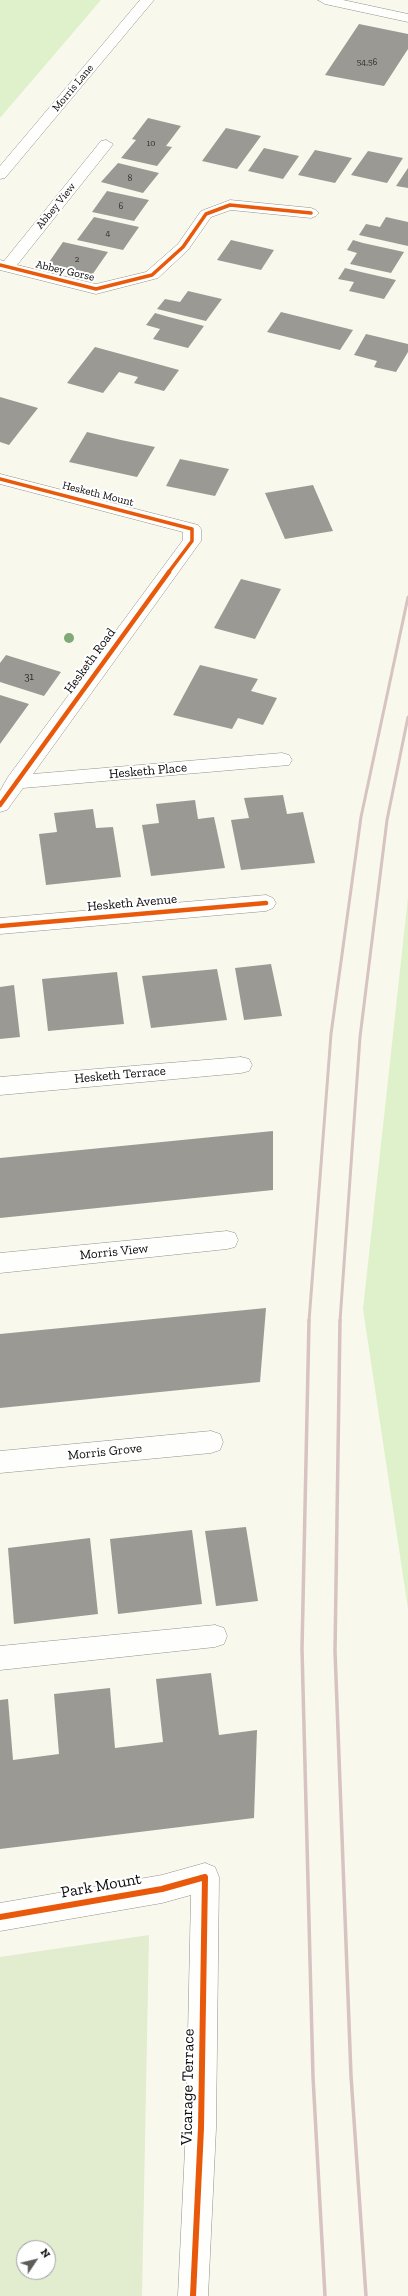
<!DOCTYPE html>
<style>
body{margin:0}
#map{position:relative;width:408px;height:2296px;overflow:hidden;background:#f9f8ed;font-family:"Zilla Slab",serif}
canvas{display:block}
.north{position:absolute;left:16px;top:2240px;width:40px;height:40px;box-sizing:border-box;background:#fff;border:1px solid #9d9d9d;border-radius:50%;rotate:55deg;font-size:11px;font-weight:700;line-height:16px;text-align:center;color:#0a0a0a}
.north::after{content:'';display:block;margin:auto;width:14px;height:18px;background:#5e5d59;clip-path:polygon(50% 0,100% 100%,50% 72%,0 100%)}
</style>
<div id="map">
<canvas width="408" height="2296"></canvas>
<div class="north">N</div>
</div>
<script>
const c = document.querySelector('canvas').getContext('2d');
c.lineJoin = 'round';
function fill(path, color) { c.fillStyle = color; c.fill(path, 'evenodd'); }
const shape = rows => new Path2D(rows.map(r => 'M' + r).join(''));
function trace(path, color, width, dash) { c.strokeStyle = color; c.lineWidth = width; c.lineCap = dash ? 'butt' : 'round'; c.setLineDash(dash || []); c.stroke(path); }
function write(font, color, halo, rows, align = 'center') {
  c.font = font + ' "Zilla Slab",serif'; c.lineWidth = 4; c.setLineDash([]); c.textBaseline = 'middle'; c.strokeStyle = halo; c.fillStyle = color; for (const [text, x, y, turn = 0] of rows) {
    c.save(); c.translate(x, y); c.rotate((+turn || 0) * Math.PI / 180); c.textAlign = isNaN(turn) ? turn : align; if (halo) c.strokeText(text, 0, 0); c.fillText(text, 0, 0); c.restore();
  }
}
fill(shape([
 [0,0,101,0,0,118],
 [408,897,408,1609,363,1309]
]), '#def1ca');
fill(shape([
 [149,1935,142,2296,0,2296,0,1957],
 [24,2248,48,2248,48,2272,24,2272]
]), '#e2eccf');
fill(shape([
 [359,24,408,34,408,49,384,86,325,75],
 [148,118,181,126,166,146,172,147,157,166,121,158,136,140,132,139],
 [226,128,261,136,237,169,202,161],
 [264,148,299,156,283,179,248,171],
 [315,150,352,158,335,183,298,175],
 [368,151,403,158,387,183,351,175],
 [118,163,159,173,143,193,101,182],
 [408,168,408,188,396,186],
 [107,191,149,200,134,221,92,212],
 [94,217,139,227,123,250,77,240],
 [386,217,408,222,408,246,359,235,366,224,380,227],
 [231,240,274,250,261,270,217,260],
 [353,240,363,243,404,252,391,273,350,264,357,253,347,250],
 [63,242,108,252,92,275,47,265],
 [345,268,361,272,396,280,384,299,349,291,354,282,338,279],
 [188,291,222,299,206,321,157,309,165,299,180,302],
 [281,312,353,330,340,350,267,332],
 [155,313,169,317,204,326,188,348,153,339,160,329,146,325],
 [366,334,408,344,408,352,396,372,374,367,377,361,354,355],
 [95,347,150,362,179,370,164,391,134,383,138,377,119,372,103,393,67,383],
 [0,397,38,408,9,445,0,442],
 [87,432,121,440,155,447,137,477,69,462],
 [180,459,229,469,215,496,166,486],
 [313,485,333,531,285,539,265,493],
 [241,579,281,589,255,639,214,628],
 [6,655,61,672,44,696,0,682,0,663],
 [200,665,258,679,251,691,277,698,263,725,238,718,232,729,173,715],
 [0,695,29,704,0,744],
 [283,795,287,814,303,812,315,863,241,870,231,820,249,818,244,798],
 [195,800,198,819,214,817,225,868,151,876,142,825,159,823,156,804],
 [93,809,96,828,113,827,121,877,46,885,39,834,57,832,54,813],
 [271,964,282,1016,244,1020,235,968],
 [217,969,227,1020,151,1028,142,976],
 [117,972,124,1024,48,1031,42,979],
 [14,985,20,1037,0,1039,0,987],
 [273,1131,273,1190,0,1218,0,1158],
 [266,1308,260,1382,0,1408,0,1334],
 [246,1527,258,1601,216,1606,205,1531],
 [192,1530,202,1604,118,1614,110,1539],
 [90,1538,98,1614,14,1624,8,1548],
 [211,1673,219,1735,257,1730,254,1818,0,1849,0,1700,8,1699,13,1760,59,1754,54,1694,110,1688,115,1748,163,1742,156,1679]
]), '#9b9993');
const service = shape([
 [318,0,343,0,408,14,408,22,325,4,318,0],
 [215,1625,224,1628,227,1636,224,1644,215,1647,0,1670,0,1646,215,1625]
]);
const minor = shape([
 [106,140,113,144,111,147,17,265,96,284,146,272,178,244,201,211,225,202,230,200,311,208,316,210,319,213,316,216,311,218,231,210,211,217,188,250,158,278,96,294,0,270,0,260,4,261,101,141,106,140],
 [0,474,198,525,201,529,201,541,198,545,33,774,282,753,289,755,292,760,289,765,23,788,7,810,0,812,0,791,8,777,183,540,183,532,0,484,0,474],
 [266,895,273,898,276,903,273,908,266,911,0,934,0,918,266,895],
 [241,1057,249,1059,252,1065,249,1071,241,1073,0,1095,0,1077,241,1057],
 [227,1231,235,1233,238,1240,235,1247,227,1249,0,1273,0,1253,227,1231],
 [211,1431,220,1434,223,1442,220,1450,211,1453,0,1473,0,1451,211,1431],
 [205,1863,215,1867,219,1877,216,2128,208,2296,178,2296,186,2128,191,1895,162,1903,0,1931,0,1903,162,1875,205,1863]
]);
const tertiary = shape([
 [140,0,154,0,5,178,0,179,0,166,140,0]
]);
trace(service, '#92918c', 1);
trace(minor, '#92918c', 1);
trace(tertiary, '#92918c', 1);
fill(service, '#fefefc');
fill(minor, '#fefefc');
fill(tertiary, '#fefefc');
trace(shape([
 [309,1321,331,1034,361,817,408,597],
 [340,1321,360,1037,387,820,408,717]
]), '#d7c3c1', 3);
trace(shape([
 [309,1320,302,1649,313,2077,325,2296],
 [340,1320,335,1651,351,2076,366,2296]
]), '#d7c3c1', 3.5);
trace(shape([
 [0,265,96,289,152,275,183,247,206,214,230,205,311,213],
 [0,479,192,529,192,541,168,573]
]), '#e8590c', 3.5);
trace(shape([
 [0,805,169,572],
 [0,926,266,903]
]), '#e8590c', 4.5);
trace(shape([
 [0,1917,162,1889,205,1877,201,2128,193,2296]
]), '#e8590c', 6);
c.fillStyle = '#81a877';
for (const [x, y] of [
 [69,638]
]) { c.beginPath(); c.arc(x, y, 5, 0, 2 * Math.PI); c.fill(); }
write('9px', '#2e2e2c', null, [
 ["54,56",367,62],
 ["10",151,143],
 ["8",130,178],
 ["6",121,206],
 ["4",108,233],
 ["2",77,259]
]);
write('11px', '#0a0a0a', '#fff', [
 ["Morris Lane",73,88,-50],
 ["Abbey View",56,206,-51],
 ["Abbey Gorse",65,271,13],
 ["Hesketh Mount",98,494,14]
]);
write('11px', '#2e2e2c', null, [
 ["31",29,677]
]);
write('13px', '#0a0a0a', '#fff', [
 ["Hesketh Road",90,661,-54],
 ["Hesketh Place",148,771,-5],
 ["Hesketh Avenue",132,903,-5],
 ["Hesketh Terrace",120,1075,-5],
 ["Morris View",114,1252,-6],
 ["Morris Grove",105,1452,-6]
]);
write('16px', '#0a0a0a', '#fff', [
 ["Park Mount",101,1886,-10],
 ["Vicarage Terrace",188,2087,-89]
]);
</script>
